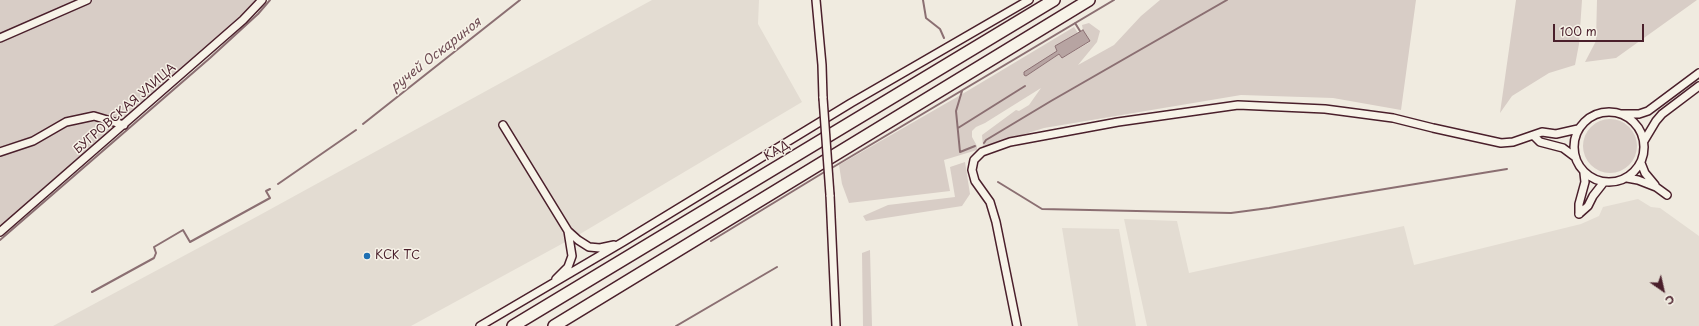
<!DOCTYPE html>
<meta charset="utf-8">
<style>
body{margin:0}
#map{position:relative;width:1699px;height:326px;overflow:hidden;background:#f0ebe0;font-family:"Playpen Sans",sans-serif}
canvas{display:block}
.north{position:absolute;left:1643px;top:270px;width:40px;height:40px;-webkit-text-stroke:3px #f7f3e8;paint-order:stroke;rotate:146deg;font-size:11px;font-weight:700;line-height:16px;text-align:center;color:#4a1f2b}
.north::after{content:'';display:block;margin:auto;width:14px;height:18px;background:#4a1f2b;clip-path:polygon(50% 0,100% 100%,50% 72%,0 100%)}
.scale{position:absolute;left:1553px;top:24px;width:91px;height:18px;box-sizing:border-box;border:2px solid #4a1f2b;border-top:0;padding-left:5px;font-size:12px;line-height:14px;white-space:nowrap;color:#4a1f2b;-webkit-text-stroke:3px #f7f3e8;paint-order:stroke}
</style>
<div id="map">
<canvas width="1699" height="326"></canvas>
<div class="north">С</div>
<div class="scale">100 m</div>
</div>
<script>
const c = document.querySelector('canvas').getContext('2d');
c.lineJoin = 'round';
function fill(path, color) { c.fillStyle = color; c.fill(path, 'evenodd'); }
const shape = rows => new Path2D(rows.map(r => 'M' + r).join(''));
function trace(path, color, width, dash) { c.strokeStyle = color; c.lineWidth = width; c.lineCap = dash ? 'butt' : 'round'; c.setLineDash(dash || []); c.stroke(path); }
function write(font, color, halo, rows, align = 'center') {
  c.font = font + ' "Playpen Sans",sans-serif'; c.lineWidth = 3; c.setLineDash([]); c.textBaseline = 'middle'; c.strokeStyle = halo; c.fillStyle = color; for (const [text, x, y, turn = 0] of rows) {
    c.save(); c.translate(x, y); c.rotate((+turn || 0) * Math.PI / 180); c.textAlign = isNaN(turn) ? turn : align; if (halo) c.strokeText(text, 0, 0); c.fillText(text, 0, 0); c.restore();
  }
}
fill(shape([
 [652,0,759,0,758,24,802,102,580,234,411,326,53,326,258,216],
 [1638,199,1651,207,1660,208,1699,236,1699,326,1147,326,1124,219,1177,221,1189,273,1404,226,1414,265,1581,224,1599,216,1603,207],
 [1062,228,1119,229,1136,326,1078,326]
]), '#e3dcd2');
fill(shape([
 [0,0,267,0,255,14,0,237],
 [1160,0,1416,0,1401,110,1333,98,1241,95,1044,128,983,147,982,135,1016,110,1019,111,1029,105,1041,88,985,123,976,127,972,131,972,137,977,146,977,150,944,160,950,191,849,203,842,184,839,165,964,93,1074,27,1078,33,1055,46,1057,51,1023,74,1026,76,1059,54,1062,58,1090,42,1083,30,1082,25,1089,23,1100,31,1097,42,1078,65,1114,45,1141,16],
 [1516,0,1582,0,1579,44,1575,65,1549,73,1512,96,1500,113],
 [1597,0,1697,0,1616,58,1585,62,1596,41],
 '1583 146a27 27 0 1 1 54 0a27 27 0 1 1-54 0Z',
 [965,162,970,194,962,206,866,221,863,216,888,205,955,197,950,167],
 [870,250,872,326,863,326,862,253]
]), '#d8cdc6');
const water = shape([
 [1083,30,1090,41,1062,58,1059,54,1026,76,1024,75,1024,72,1057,51,1055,46,1083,30]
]);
fill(water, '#b7a4a2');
trace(water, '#8b6f72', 1);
trace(shape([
 [923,0,926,18,940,29,944,38],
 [1075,23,1080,31],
 [962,91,956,111,960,152,975,146],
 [363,124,520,0],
 [958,128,1025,86],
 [984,143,986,140,1051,101,1227,0],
 [830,169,1114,0],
 [998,182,1042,209,1231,213,1269,208,1507,169],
 [278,184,356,130],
 [0,240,210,58,258,14,270,0],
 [711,241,826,171],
 [92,292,154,258,156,253,154,247,183,230,190,242,270,198,266,191,270,189],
 [676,326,777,267]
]), '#8b6f72', 2);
const minor = shape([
 [816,0,822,65,823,98],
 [0,38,87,0],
 '1574 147a35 35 0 1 1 70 0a35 35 0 1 1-70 0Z',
 [1622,114,1639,114,1648,111,1699,73],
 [503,125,568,231,578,240,589,247,600,248,614,245],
 [1534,136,1540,142,1563,148,1575,157],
 [1644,141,1656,121,1662,114,1699,86],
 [0,152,33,141,66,122,94,116,124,125],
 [1641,163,1645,173,1655,185],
 [1627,178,1638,180,1656,187,1667,195],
 [830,195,836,326],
 [1579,214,1579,204,1585,182,1584,173],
 [1579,214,1588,206,1593,196,1604,182],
 [0,232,243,20,262,0],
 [556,279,568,267,572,256,568,231],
 [480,326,623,242,851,103,1029,0],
 [1017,326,996,222,990,202,975,181,972,170,974,160,982,152,1010,142,1118,122,1238,105,1325,109,1393,118,1433,128,1501,143,1513,142,1542,132,1556,134,1578,129]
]);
const highway = shape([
 [513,326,1054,0],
 [554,326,1089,0]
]);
trace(minor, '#4a1f2b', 10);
trace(highway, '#4a1f2b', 14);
trace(minor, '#f7f3e8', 7);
trace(highway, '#f7f3e8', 11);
const minorBridge = shape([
 [823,98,830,195]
]);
trace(minorBridge, '#4a1f2b', 10, []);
trace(minorBridge, '#f7f3e8', 7);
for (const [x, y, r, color] of [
 [367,256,4,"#1f6fb2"]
]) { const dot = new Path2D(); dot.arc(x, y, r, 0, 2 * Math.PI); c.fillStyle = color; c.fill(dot); trace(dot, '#f7f3e8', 1.5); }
write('12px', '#4a1f2b', '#f7f3e8', [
 ["БУГРОВСКАЯ УЛИЦА",125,109,-41],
 ["КАД",777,151,-31]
]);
write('12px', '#4a1f2b', '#f7f3e8', [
 ["КСК ТС",375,256]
], 'left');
write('italic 13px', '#704e55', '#f7f3e8', [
 ["ручей Оскариноя",436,55,-38]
]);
</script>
